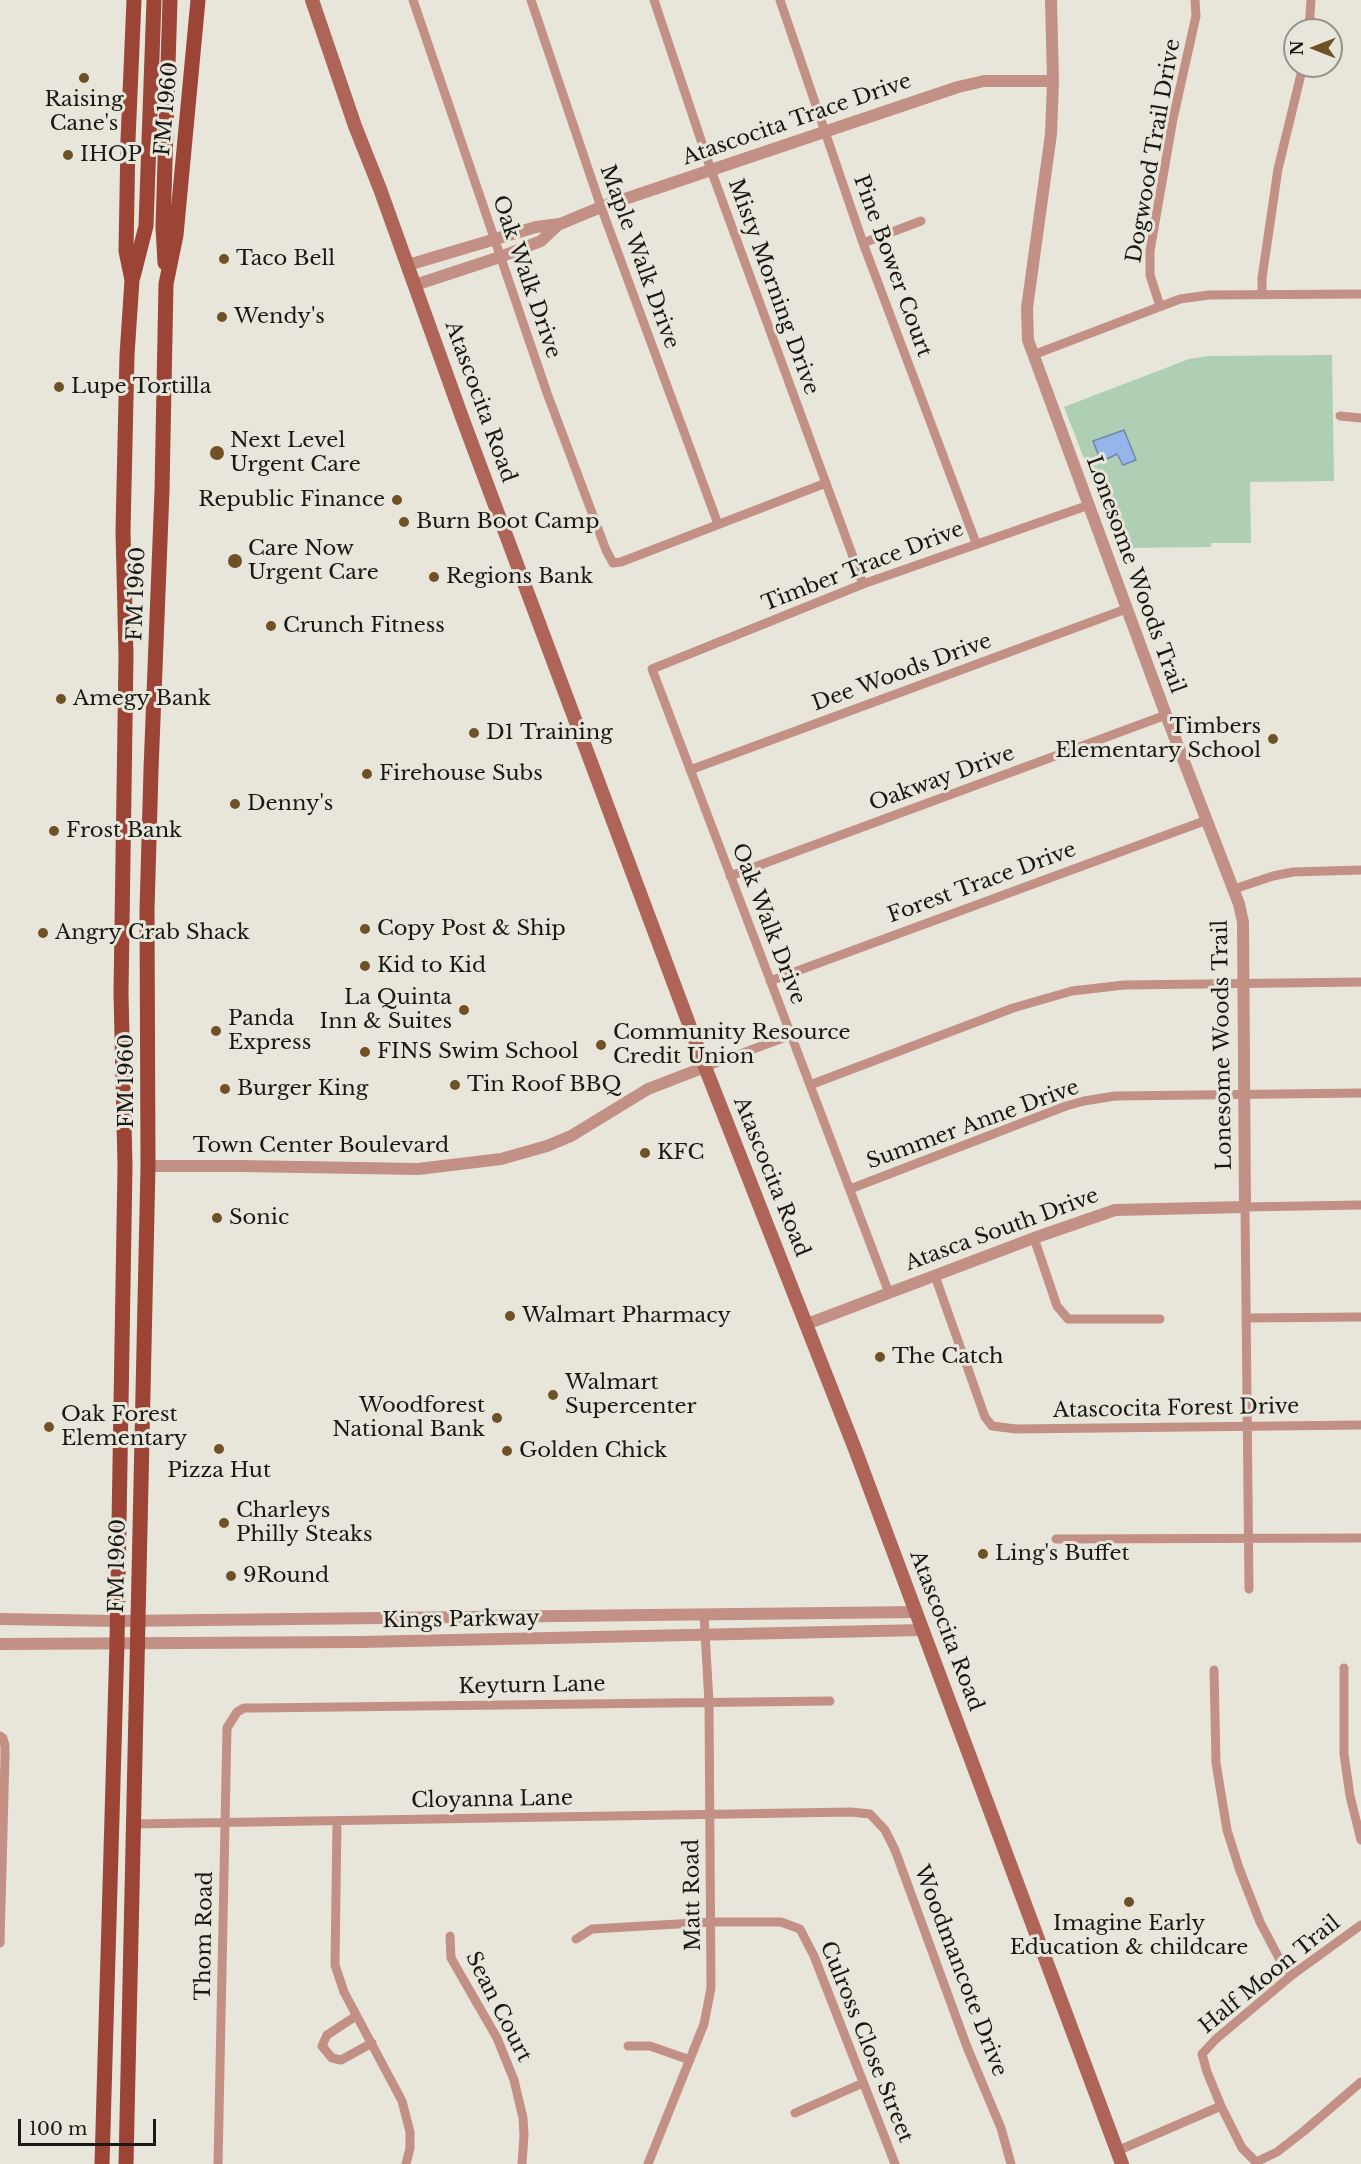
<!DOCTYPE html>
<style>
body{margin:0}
#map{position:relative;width:1361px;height:2164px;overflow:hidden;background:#e8e6db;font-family:"Libre Baskerville",serif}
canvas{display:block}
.north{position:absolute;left:1283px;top:18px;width:60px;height:60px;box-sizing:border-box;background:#e8e6db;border:2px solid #95948b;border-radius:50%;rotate:270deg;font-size:16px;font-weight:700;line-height:24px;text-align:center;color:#191814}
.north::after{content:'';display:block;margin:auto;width:21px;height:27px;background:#6e5225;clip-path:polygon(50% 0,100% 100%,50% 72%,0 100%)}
.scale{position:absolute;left:18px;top:2119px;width:138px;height:27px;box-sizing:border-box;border:3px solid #191814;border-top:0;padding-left:8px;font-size:18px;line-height:21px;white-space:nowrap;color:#191814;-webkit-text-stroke:4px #e8e6db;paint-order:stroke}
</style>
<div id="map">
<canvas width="1361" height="2164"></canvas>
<div class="north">N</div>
<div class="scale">100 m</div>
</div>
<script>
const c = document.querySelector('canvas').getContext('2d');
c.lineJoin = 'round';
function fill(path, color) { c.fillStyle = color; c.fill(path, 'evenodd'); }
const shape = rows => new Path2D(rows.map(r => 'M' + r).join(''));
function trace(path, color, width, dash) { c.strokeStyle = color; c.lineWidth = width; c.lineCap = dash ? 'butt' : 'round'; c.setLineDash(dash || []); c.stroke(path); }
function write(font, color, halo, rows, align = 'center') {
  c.font = font + ' "Libre Baskerville",serif'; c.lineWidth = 6; c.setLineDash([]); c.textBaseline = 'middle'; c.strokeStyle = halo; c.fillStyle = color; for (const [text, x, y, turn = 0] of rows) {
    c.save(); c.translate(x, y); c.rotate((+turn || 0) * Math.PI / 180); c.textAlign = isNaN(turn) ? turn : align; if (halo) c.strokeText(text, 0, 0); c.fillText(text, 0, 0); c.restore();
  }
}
fill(shape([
 [1332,355,1334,481,1250,482,1251,543,1211,543,1211,547,1119,548,1064,407,1189,359,1208,356]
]), '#aecfb3');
const water = shape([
 [1124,430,1136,460,1123,465,1117,454,1101,462,1093,441,1124,430]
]);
fill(water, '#97b5ea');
trace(water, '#7186aa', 1.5);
trace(shape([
 [413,0,547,393,606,550,613,563,621,562,826,483],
 [531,0,601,207,718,524],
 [654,0,711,170,863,584],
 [780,0,863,243,976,543],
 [1309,30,1311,0],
 [863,243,921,221],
 [1262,294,1262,278,1278,169,1303,66],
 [1160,306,1150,275,1150,251,1173,119,1196,16,1195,0],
 [1033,355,1180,299,1209,295,1361,294],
 [1340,416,1361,418],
 [690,770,1126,609],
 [730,876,1166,715],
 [1234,889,1273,876,1293,872,1361,870],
 [770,981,1207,820],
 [705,1067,791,1035],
 [810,1085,1013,1008,1072,991,1124,985,1361,982],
 [850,1189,1066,1106,1084,1101,1115,1096,1361,1093],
 [1034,1238,1057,1306,1068,1319,1160,1319],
 [935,1276,985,1417,992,1426,1016,1429,1361,1425],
 [889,1293,652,669,863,584,1089,505],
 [1246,1318,1361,1317],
 [1056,1539,1361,1538],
 [1249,1589,1245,1207,1361,1205],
 [1344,1668,1344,1754,1350,1796,1361,1840],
 [1214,1670,1216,1763,1227,1830,1239,1868,1260,1922,1280,1960,1292,1975],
 [0,1736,3,1738,5,1746,5,1757,0,1943],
 [337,1821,335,1965,344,1992,402,2101,410,2132,410,2148,406,2164],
 [134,1824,851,1812,870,1814,885,1830,895,1850,967,2047,1001,2128,1011,2164],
 [1361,1925,1292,1975,1216,2039,1202,2054,1207,2072,1221,2106,1242,2148,1256,2162,1277,2152,1304,2131,1361,2082],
 [450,1936,451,1958,497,2038,514,2080,523,2118,524,2135,522,2164],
 [576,1939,592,1929,712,1922,781,1922,800,1929,814,1956,895,2164],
 [356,2016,327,2035,322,2046,332,2058,341,2060,372,2043],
 [628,2046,650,2046,690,2060],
 [795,2113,863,2083],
 [1117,2151,1221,2106],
 [218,2164,227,1728,237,1712,244,1708,257,1708,830,1701],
 [648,2164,704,2024,711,1988,709,1702,704,1615]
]), '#c39086', 9);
trace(shape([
 [408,265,536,227,560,224,601,207,958,87,984,81,1053,81],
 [415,285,500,257,541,241,559,224],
 [148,1166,240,1166,418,1169,501,1159,547,1146,571,1136,648,1089,705,1067],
 [807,1324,1034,1238,1115,1210,1245,1207,1243,922,1239,904,1166,715,1028,340,1027,308,1051,134,1053,81,1051,0],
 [0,1619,117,1621,916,1612],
 [0,1644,361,1642,923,1630]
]), '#c39086', 12);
trace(shape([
 [312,0,355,126,380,189,463,420,705,1067,855,1449,1122,2164]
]), '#ae6457', 14);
trace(shape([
 [165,263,163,227,170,0],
 [133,277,146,226,154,0],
 [102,2164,117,1643,125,1166,121,993,126,656,123,531,127,355,132,280,126,251,128,140,134,0],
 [126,2164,148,1166,147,910,151,770,162,491,166,284,176,235,198,0]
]), '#9c4435', 15);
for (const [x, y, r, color] of [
 [84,78,6,"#6e5225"],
 [68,155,6,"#6e5225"],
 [224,259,6,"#6e5225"],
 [222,317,6,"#6e5225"],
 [59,387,6,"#6e5225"],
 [217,453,8,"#6e5225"],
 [397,500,6,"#6e5225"],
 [404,522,6,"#6e5225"],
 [235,561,8,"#6e5225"],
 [434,577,6,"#6e5225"],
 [271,626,6,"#6e5225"],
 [61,699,6,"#6e5225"],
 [474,733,6,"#6e5225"],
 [1273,739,6,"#6e5225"],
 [367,774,6,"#6e5225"],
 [235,804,6,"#6e5225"],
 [54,831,6,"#6e5225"],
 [365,929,6,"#6e5225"],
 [43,933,6,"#6e5225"],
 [365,966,6,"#6e5225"],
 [464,1010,6,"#6e5225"],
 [216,1031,6,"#6e5225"],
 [601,1045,6,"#6e5225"],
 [365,1052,6,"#6e5225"],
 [455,1085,6,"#6e5225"],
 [225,1089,6,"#6e5225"],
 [645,1153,6,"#6e5225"],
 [217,1218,6,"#6e5225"],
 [510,1316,6,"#6e5225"],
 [880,1357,6,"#6e5225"],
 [553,1395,6,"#6e5225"],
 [497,1418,6,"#6e5225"],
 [49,1427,6,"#6e5225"],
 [219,1449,6,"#6e5225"],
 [507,1451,6,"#6e5225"],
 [224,1523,6,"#6e5225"],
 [983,1554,6,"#6e5225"],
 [231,1576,6,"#6e5225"],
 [1129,1902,6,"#6e5225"]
]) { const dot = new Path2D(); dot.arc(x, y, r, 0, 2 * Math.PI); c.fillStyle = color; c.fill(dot); trace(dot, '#e8e6db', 2); }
write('21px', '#191814', '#e8e6db', [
 ["Raising",84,100,"center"],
 ["Cane's",84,124,"center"],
 ["IHOP",80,155],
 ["Taco Bell",236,259],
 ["Wendy's",234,317],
 ["Lupe Tortilla",71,387],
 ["Next Level",230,441],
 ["Urgent Care",230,465],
 ["Republic Finance",385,500,"right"],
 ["Burn Boot Camp",416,522],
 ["Care Now",248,549],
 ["Urgent Care",248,573],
 ["Regions Bank",446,577],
 ["Crunch Fitness",283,626],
 ["Amegy Bank",73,699],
 ["Timbers",1261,727,"right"],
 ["Elementary School",1261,751,"right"],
 ["D1 Training",486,733],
 ["Firehouse Subs",379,774],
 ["Denny's",247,804],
 ["Frost Bank",66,831],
 ["Copy Post & Ship",377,929],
 ["Angry Crab Shack",55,933],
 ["Kid to Kid",377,966],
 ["La Quinta",452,998,"right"],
 ["Inn & Suites",452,1022,"right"],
 ["Panda",228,1019],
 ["Express",228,1043],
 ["Community Resource",613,1033],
 ["Credit Union",613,1057],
 ["FINS Swim School",377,1052],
 ["Tin Roof BBQ",467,1085],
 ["Burger King",237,1089],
 ["KFC",657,1153],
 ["Sonic",229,1218],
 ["Walmart Pharmacy",522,1316],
 ["The Catch",892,1357],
 ["Walmart",565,1383],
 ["Supercenter",565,1407],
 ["Woodforest",485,1406,"right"],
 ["National Bank",485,1430,"right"],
 ["Oak Forest",61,1415],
 ["Elementary",61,1439],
 ["Golden Chick",519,1451],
 ["Pizza Hut",219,1471,"center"],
 ["Charleys",236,1511],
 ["Philly Steaks",236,1535],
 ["Ling's Buffet",995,1554],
 ["9Round",243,1576],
 ["Imagine Early",1129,1924,"center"],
 ["Education & childcare",1129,1948,"center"]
], 'left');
write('21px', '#191814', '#e8e6db', [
 ["FM 1960",167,109,-85],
 ["Atascocita Trace Drive",797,120,-19],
 ["Dogwood Trail Drive",1154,151,-80],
 ["Maple Walk Drive",639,257,70],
 ["Pine Bower Court",892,266,70],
 ["Oak Walk Drive",526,277,71],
 ["Misty Morning Drive",773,287,70],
 ["Atascocita Road",480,402,70],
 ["Timber Trace Drive",863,567,-21],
 ["Lonesome Woods Trail",1135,575,70],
 ["FM 1960",137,594,-88],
 ["Dee Woods Drive",902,673,-20],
 ["Oakway Drive",942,779,-20],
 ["Forest Trace Drive",982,883,-20],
 ["Oak Walk Drive",768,924,69],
 ["Lonesome Woods Trail",1223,1045,-91],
 ["FM 1960",127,1081,-90],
 ["Summer Anne Drive",973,1125,-20],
 ["Town Center Boulevard",321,1146],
 ["Atascocita Road",771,1177,68],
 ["Atasca South Drive",1002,1230,-20],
 ["Atascocita Forest Drive",1176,1409,-1],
 ["FM 1960",118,1566,-89],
 ["Kings Parkway",461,1620,-1],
 ["Atascocita Road",946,1631,69],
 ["Keyturn Lane",532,1686,-1],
 ["Cloyanna Lane",492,1800,-1],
 ["Matt Road",693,1895,-91],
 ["Thom Road",205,1936,-89],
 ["Woodmancote Drive",960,1971,69],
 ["Half Moon Trail",1270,1975,-39],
 ["Sean Court",498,2007,63],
 ["Culross Close Street",866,2042,68]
]);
</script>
